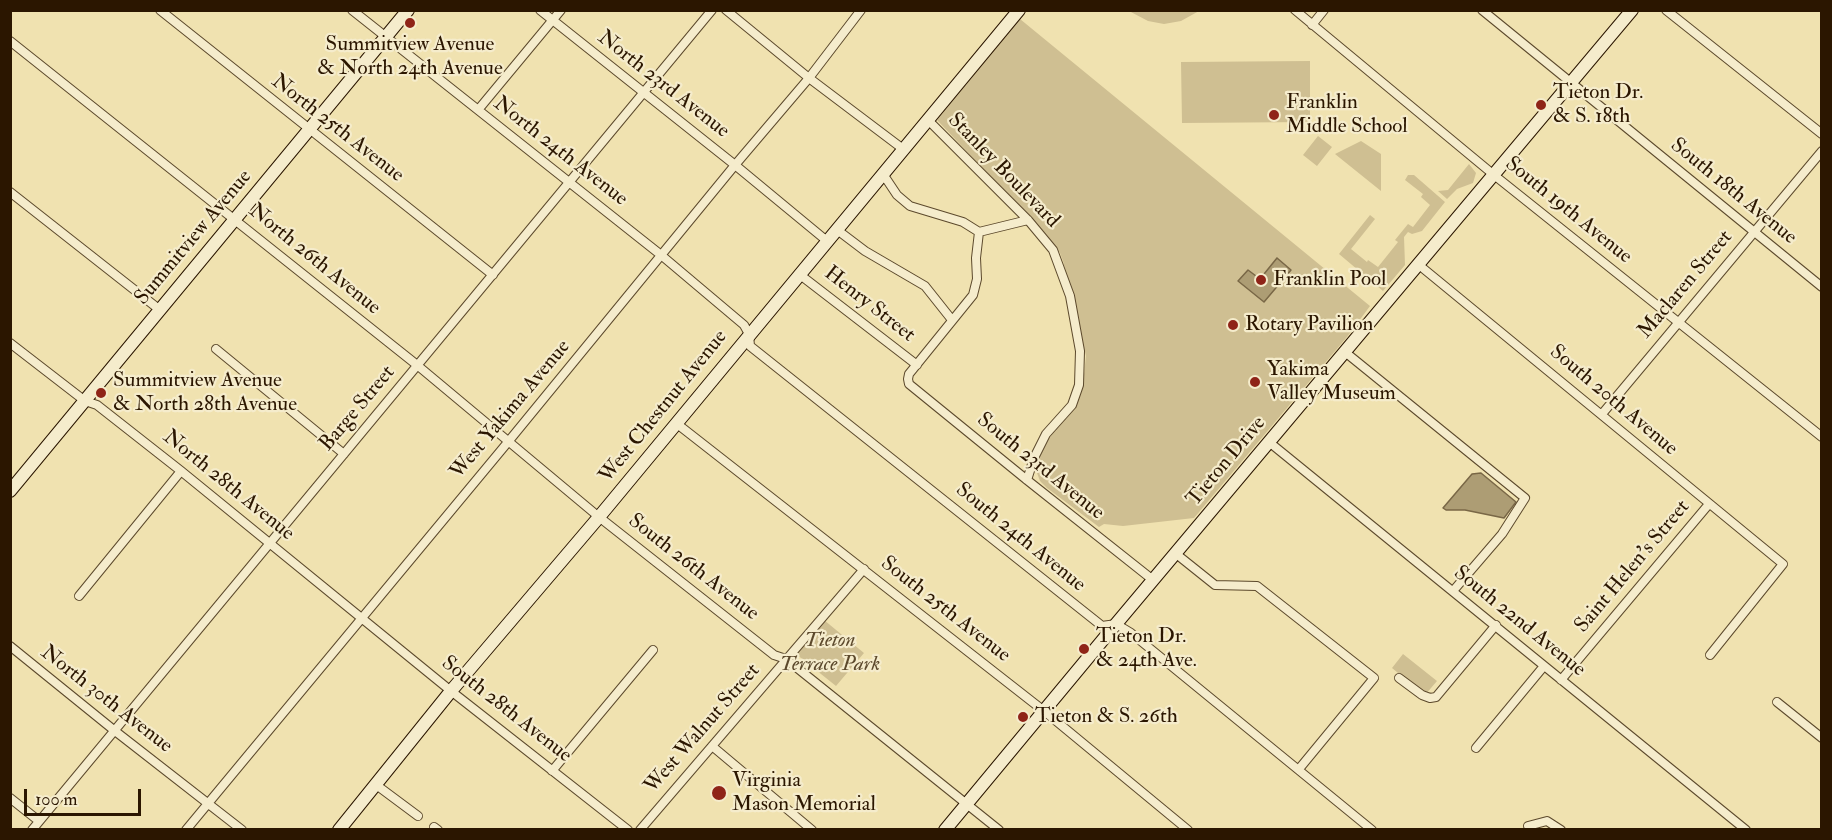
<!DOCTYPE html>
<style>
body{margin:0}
#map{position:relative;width:1832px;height:840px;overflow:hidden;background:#f0e2b0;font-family:"IM FELL Double Pica",serif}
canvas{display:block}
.frame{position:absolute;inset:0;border:12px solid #2b1600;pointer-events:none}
.scale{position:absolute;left:24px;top:789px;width:117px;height:27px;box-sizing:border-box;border:3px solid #2b1600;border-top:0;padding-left:8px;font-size:18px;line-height:21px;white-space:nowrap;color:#2b1600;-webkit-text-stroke:4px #f5eccc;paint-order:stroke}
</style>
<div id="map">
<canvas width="1832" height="840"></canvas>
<div class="frame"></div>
<div class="scale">100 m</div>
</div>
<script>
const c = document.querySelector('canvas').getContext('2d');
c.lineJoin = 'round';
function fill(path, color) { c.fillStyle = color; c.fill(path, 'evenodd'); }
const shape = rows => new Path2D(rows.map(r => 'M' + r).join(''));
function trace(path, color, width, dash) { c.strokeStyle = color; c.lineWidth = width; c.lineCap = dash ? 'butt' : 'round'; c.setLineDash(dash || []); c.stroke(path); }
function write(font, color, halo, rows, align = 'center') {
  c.font = font + ' "IM FELL Double Pica",serif'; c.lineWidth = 4.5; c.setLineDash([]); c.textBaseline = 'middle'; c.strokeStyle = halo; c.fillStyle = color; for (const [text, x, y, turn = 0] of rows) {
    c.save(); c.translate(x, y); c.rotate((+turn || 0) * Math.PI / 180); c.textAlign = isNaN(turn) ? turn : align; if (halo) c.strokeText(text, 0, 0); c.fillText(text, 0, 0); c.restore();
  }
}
fill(shape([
 [1129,11,1199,11,1181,21,1164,24,1148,21],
 [1020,19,1370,306,1347,337,1194,518,1123,526,1104,524,1099,527,1047,488,1040,481,1037,473,1037,464,1046,442,1077,402,1083,383,1086,356,1063,261,1060,253,1047,236,937,120],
 [1310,61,1310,122,1182,123,1181,62],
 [1318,136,1332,147,1317,166,1303,155],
 [1361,141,1381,154,1381,191,1335,154],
 [1469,164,1476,173,1473,183,1457,189,1447,199,1438,191,1448,190],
 [1408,175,1414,175,1445,202,1422,231,1412,234,1408,232,1404,237,1405,265,1383,291,1339,254,1370,215,1375,219,1351,249,1367,262,1368,260,1378,267,1398,242,1395,240,1408,224,1413,227,1430,205,1421,197,1423,194,1405,180],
 [824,620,864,653,836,686,796,654],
 [1403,654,1437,681,1425,695,1392,668]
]), '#cfbf92');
const water = shape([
 [1277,258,1291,270,1264,302,1238,281,1248,270,1260,279,1277,258],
 [1481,473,1516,502,1504,518,1465,510,1446,510,1443,508,1472,474,1481,473]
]);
fill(water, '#ad9d74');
trace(water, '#796746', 1.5);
const street = shape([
 [160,10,493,275],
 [352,10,661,255,744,325,749,334,750,346,1102,626,1116,624,1131,633,1372,830],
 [540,10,735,165,827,241],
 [726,10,809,78,903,149],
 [1295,10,1494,175,1822,437],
 [1482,10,1822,287],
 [1666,10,1822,134],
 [1312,25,1324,10],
 [10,41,417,365,599,517,774,655,786,659,999,830],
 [478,110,561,10],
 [928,120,1028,220,1053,250,1070,296,1080,351,1079,385,1072,405,1046,434,1034,458,1027,480],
 [883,174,897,195,910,206,963,222,979,232],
 [10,192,160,310],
 [1028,220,979,232,976,258,977,279,973,295,909,374,908,379,909,384,1027,480,1153,580],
 [836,229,865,251,925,286,952,320],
 [1419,265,1783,564,1710,655],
 [799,274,917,365],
 [10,343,85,401,97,405,181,471,451,691,628,830],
 [216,349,344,454],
 [1345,352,1525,498,1502,534,1453,591],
 [1602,414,1822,151],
 [676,423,1044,711,1188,830],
 [1269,442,1746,830],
 [1175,553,1215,585,1257,586,1374,678,1299,769],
 [79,596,181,471],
 [10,646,115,731,242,830],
 [1399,678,1422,695,1430,698,1436,697,1496,625],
 [1561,680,1709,504],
 [1777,702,1822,738],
 [712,746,812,830],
 [1476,748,1544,666],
 [552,771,653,650],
 [375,784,418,816],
 [10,798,39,821],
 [1528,826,1547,821,1561,830],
 [434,827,438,830],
 [32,830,712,10],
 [186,830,508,442,735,165,809,78,861,10],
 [640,830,864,569]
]);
const secondary = shape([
 [10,491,408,10],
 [339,830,451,691,599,517,1019,10],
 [945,830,1116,624,1632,10]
]);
trace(street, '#5c492c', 10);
trace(secondary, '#2b1600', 14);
trace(street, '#f5eccc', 8);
trace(secondary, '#f5eccc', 12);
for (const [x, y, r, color] of [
 [410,23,6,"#8f2418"],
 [1541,105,6,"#8f2418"],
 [1274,115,6,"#8f2418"],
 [1261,280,6,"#8f2418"],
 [1233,325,6,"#8f2418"],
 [1255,382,6,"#8f2418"],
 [101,393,6,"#8f2418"],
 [1084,649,6,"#8f2418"],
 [1023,717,6,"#8f2418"],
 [719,793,8,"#8f2418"]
]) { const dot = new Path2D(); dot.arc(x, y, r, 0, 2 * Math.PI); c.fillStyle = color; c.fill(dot); trace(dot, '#f5eccc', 2); }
write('21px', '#2b1600', '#f5eccc', [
 ["Summitview Avenue",410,45,"center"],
 ["& North 24th Avenue",410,69,"center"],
 ["Tieton Dr.",1553,93],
 ["& S. 18th",1553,117],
 ["Franklin",1286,103],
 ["Middle School",1286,127],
 ["Franklin Pool",1273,280],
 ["Rotary Pavilion",1245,325],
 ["Yakima",1267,370],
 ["Valley Museum",1267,394],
 ["Summitview Avenue",113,381],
 ["& North 28th Avenue",113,405],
 ["Tieton Dr.",1096,637],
 ["& 24th Ave.",1096,661],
 ["Tieton & S. 26th",1035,717],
 ["Virginia",732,781],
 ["Mason Memorial",732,805]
], 'left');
write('21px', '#2b1600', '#f5eccc', [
 ["North 23rd Avenue",663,85,38],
 ["North 25th Avenue",337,129,38],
 ["North 24th Avenue",560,152,38],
 ["Stanley Boulevard",1003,171,46],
 ["South 18th Avenue",1733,192,39],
 ["South 19th Avenue",1568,211,39],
 ["Summitview Avenue",194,238,-50],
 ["North 26th Avenue",314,260,39],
 ["Maclaren Street",1686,285,-50],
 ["Henry Street",869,305,38],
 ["South 20th Avenue",1613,401,40],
 ["West Chestnut Avenue",664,407,-51],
 ["Barge Street",358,409,-50],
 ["West Yakima Avenue",511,410,-50],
 ["Tieton Drive",1227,462,-50],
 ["South 23rd Avenue",1040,467,39],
 ["North 28th Avenue",228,486,39],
 ["South 24th Avenue",1020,538,39],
 ["Saint Helen's Street",1633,567,-50],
 ["South 26th Avenue",693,568,38],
 ["South 25th Avenue",945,610,38],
 ["South 22nd Avenue",1519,622,39],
 ["North 30th Avenue",106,700,38],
 ["South 28th Avenue",506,710,38],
 ["West Walnut Street",703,729,-49]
]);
write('italic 21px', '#5c492c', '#f5eccc', [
 ["Tieton",830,641],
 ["Terrace Park",830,665]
]);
</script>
